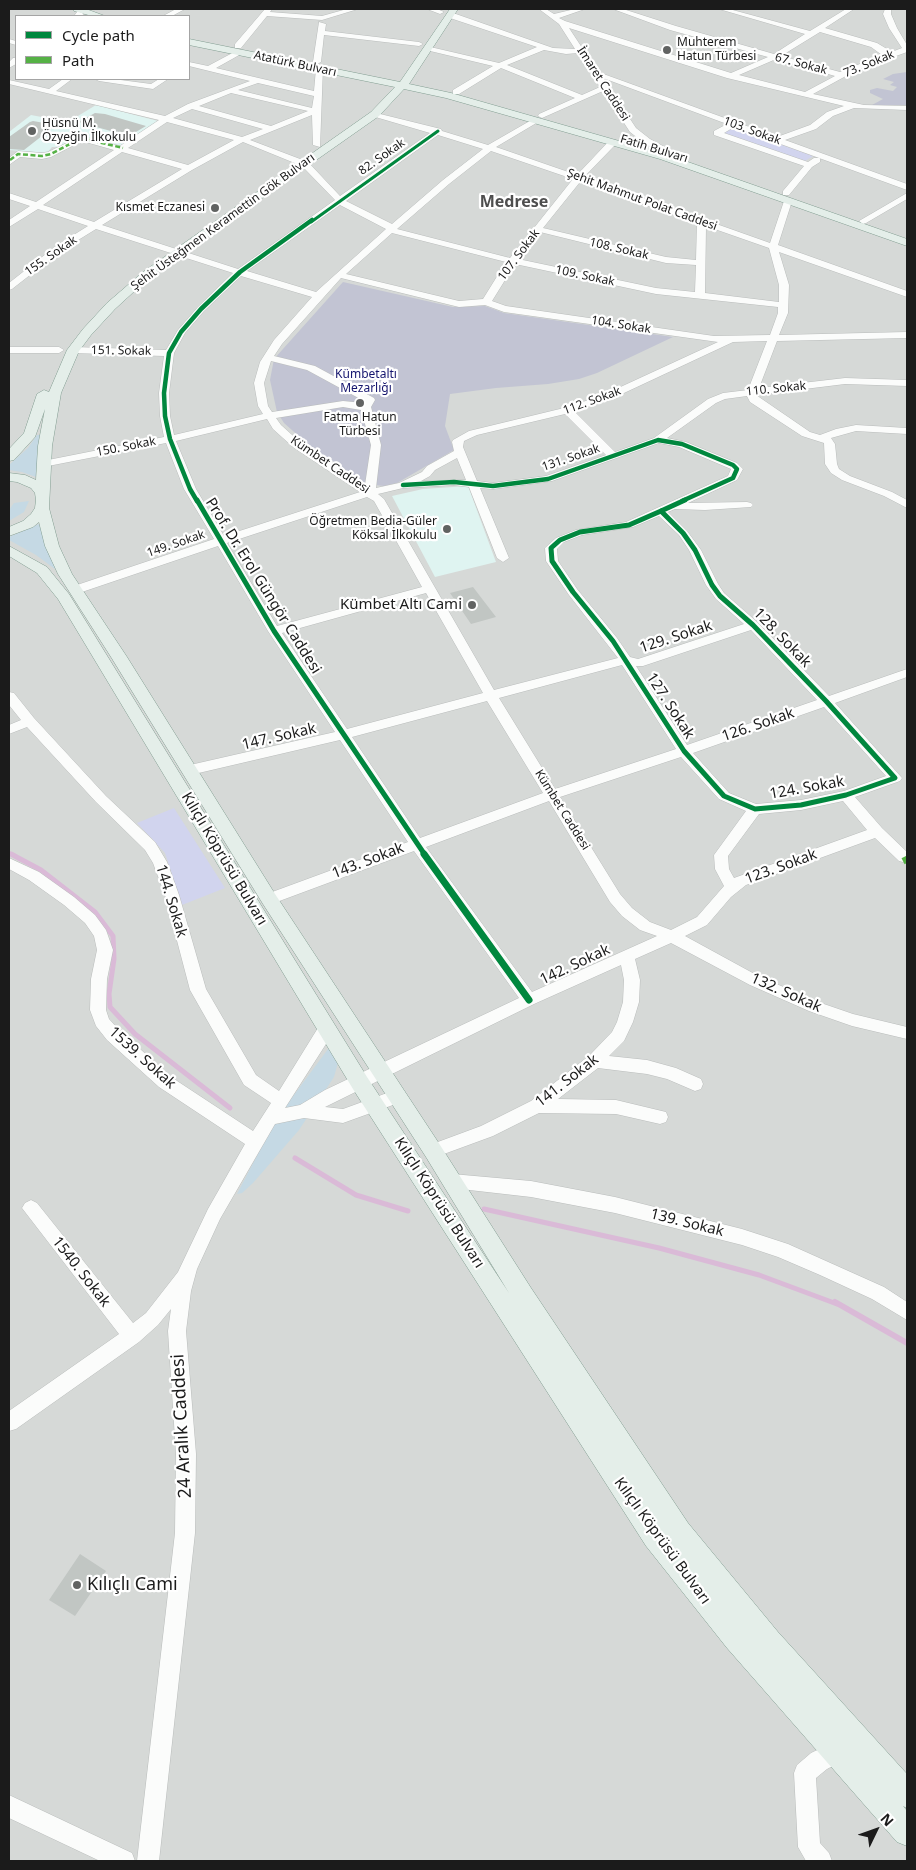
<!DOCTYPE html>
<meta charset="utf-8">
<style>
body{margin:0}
#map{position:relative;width:916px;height:1870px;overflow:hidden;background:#e4eae7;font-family:"Noto Sans",sans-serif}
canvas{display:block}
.frame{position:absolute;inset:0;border:10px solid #1b1b1b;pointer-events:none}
.legend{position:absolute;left:15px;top:15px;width:175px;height:65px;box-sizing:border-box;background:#fff;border:1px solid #a4a4a4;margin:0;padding:6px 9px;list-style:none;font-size:15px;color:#1b1b1b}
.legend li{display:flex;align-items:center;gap:10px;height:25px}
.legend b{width:25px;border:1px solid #a4a4a4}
.north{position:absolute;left:851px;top:1805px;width:50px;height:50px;-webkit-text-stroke:4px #fff;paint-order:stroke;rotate:48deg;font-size:14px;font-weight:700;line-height:20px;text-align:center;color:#1b1b1b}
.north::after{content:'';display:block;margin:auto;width:18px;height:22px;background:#1b1b1b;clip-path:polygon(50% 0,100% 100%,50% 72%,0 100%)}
</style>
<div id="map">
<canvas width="916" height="1870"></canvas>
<div class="frame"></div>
<ul class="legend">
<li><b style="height:6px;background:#00873e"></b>Cycle path</li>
<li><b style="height:6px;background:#55b145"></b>Path</li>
</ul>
<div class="north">N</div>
</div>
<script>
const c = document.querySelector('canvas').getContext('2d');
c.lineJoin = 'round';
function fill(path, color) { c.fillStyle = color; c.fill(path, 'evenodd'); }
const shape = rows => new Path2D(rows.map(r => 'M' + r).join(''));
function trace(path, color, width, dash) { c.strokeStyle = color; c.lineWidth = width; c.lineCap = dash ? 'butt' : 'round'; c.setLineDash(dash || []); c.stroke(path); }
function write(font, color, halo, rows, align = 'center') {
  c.font = font + ' "Noto Sans",sans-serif'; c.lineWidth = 4.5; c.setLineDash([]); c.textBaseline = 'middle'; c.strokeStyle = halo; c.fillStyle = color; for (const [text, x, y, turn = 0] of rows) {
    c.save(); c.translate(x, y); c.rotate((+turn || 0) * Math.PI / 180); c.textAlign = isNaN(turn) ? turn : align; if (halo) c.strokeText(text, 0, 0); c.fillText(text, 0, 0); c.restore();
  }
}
fill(shape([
 [9,9,907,9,907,1861,9,1861],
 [16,16,189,16,189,79,16,79]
]), '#d6d9d7');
fill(shape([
 [96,105,158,121,121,146,76,136,59,147,52,147,47,153,9,150,9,132,31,115,68,122],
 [468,486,496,562,435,577,392,496,423,489]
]), '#dff4f1');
fill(shape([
 [37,435,41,435,36,477,22,472,9,470,9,465,28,448],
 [29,501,24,512,9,521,9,510,14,503],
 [39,524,57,568,55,569,36,555,9,540,9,537],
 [331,1045,339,1059,334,1077,299,1130,253,1183,242,1193,237,1194,264,1142,285,1107]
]), '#c5d9e4');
fill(shape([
 [907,72,907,105,872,105,883,99,870,93,870,90,877,88,893,91,897,87,890,85,894,82,883,79,893,74],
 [343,282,453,307,485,306,504,313,673,337,597,373,579,379,548,384,496,388,450,394,445,426,454,450,397,483,384,486,367,484,310,446,284,423,277,412,270,380,274,359]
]), '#c2c4d3');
fill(shape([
 [731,127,813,156,805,161,723,133],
 [174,808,225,888,182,905,165,853,137,823]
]), '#d1d4ee');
trace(shape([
 [9,853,14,855]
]), '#dabad7', 4);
trace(shape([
 [11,854,41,870,95,912,113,936,114,959,109,994,110,1007,135,1034,230,1108],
 [295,1158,356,1195,408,1211],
 [484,1209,659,1248,759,1275,837,1304]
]), '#dabad7', 5);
trace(shape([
 [835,1302,907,1343]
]), '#dabad7', 6);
fill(shape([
 [95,113,105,114,146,126,129,136,78,122],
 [33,121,56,125,24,150,9,149,9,137,30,122],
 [473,587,496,617,471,624,450,593],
 [80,1554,106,1571,75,1616,49,1600]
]), '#c1c6c3');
const minor = shape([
 [176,9,185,9,172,16,163,16,176,9],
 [265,9,272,9,270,12,322,16,347,9,358,9,322,20,267,16,241,48,235,48,235,44,265,9],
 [427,9,437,9,444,12,440,14,427,9],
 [539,9,546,9,554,14,575,9,585,9,559,18,565,21,731,73,768,57,670,30,613,9,623,9,676,26,774,54,805,34,719,9,729,9,810,31,846,9,854,9,825,28,877,43,887,49,889,53,902,48,889,28,883,14,885,9,891,9,891,14,897,28,907,45,907,52,855,71,813,94,864,105,907,106,907,110,854,108,833,116,816,129,785,140,907,184,907,190,734,127,724,133,808,162,814,158,820,158,820,162,812,167,789,195,783,195,783,191,804,166,714,135,714,131,727,124,603,78,636,128,650,139,672,151,672,155,666,155,644,143,630,132,603,91,542,118,538,116,539,114,575,98,501,68,459,94,453,94,453,90,493,66,426,50,426,46,499,63,537,47,447,17,447,13,453,13,553,48,575,49,559,24,539,9],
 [569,28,727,78,844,106,827,112,810,125,777,137,598,72,569,28],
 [820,32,871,47,882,55,840,72,781,56,820,32],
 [544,50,566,54,578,53,600,87,582,95,507,65,544,50],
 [776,59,835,76,805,92,739,75,776,59],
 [77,12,80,12,84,14,81,16,74,16,77,12],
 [319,22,326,24,325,31,419,42,423,44,419,46,324,35,321,62,317,64,313,62,319,22],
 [9,39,16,41,16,45,9,43,9,39],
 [238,50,241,50,241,54,216,68,314,91,316,69,323,67,320,147,313,145,312,115,250,140,308,162,340,196,430,133,372,116,372,112,441,129,442,131,488,145,535,118,538,118,538,122,496,147,577,175,610,140,616,140,616,144,584,177,770,243,784,201,791,199,792,201,778,245,907,291,907,297,779,252,789,285,788,313,779,335,907,332,907,338,777,341,759,388,845,378,907,380,907,386,845,384,756,395,810,432,820,435,836,429,856,425,907,428,907,434,856,431,831,438,835,444,837,464,839,469,850,476,892,492,907,500,907,508,884,496,842,480,831,473,825,464,824,443,802,436,750,402,747,396,725,399,716,403,667,438,686,442,737,463,743,469,737,480,688,503,747,502,751,503,753,505,751,507,705,510,675,509,668,512,687,531,701,550,718,584,724,593,757,622,829,696,907,669,907,677,835,703,902,778,900,781,855,797,882,828,907,852,907,863,899,861,875,838,746,885,731,897,707,925,685,936,760,977,821,1003,853,1014,907,1027,907,1039,852,1026,809,1011,750,985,671,943,635,959,640,980,639,1002,633,1022,624,1041,609,1056,647,1060,676,1068,701,1079,703,1084,701,1089,695,1091,667,1079,647,1074,598,1068,558,1099,616,1100,666,1112,668,1117,666,1122,660,1124,616,1114,539,1113,493,1136,433,1158,427,1156,425,1151,427,1146,481,1126,531,1101,589,1056,612,1032,617,1022,623,1002,624,980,621,965,534,1004,325,1107,343,1109,398,1089,404,1091,406,1096,404,1101,343,1123,304,1118,275,1124,220,1219,197,1269,191,1291,186,1331,196,1454,195,1533,159,1861,137,1861,175,1533,176,1454,168,1331,171,1309,158,1325,139,1342,16,1429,9,1431,9,1411,119,1334,22,1208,25,1203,31,1200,37,1203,133,1323,146,1313,178,1272,208,1209,245,1144,159,1087,107,1040,96,1026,90,1010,91,979,97,950,94,936,85,923,64,905,29,880,9,869,9,858,39,872,74,897,95,915,106,930,113,950,107,979,106,1010,109,1019,119,1030,171,1077,253,1131,271,1103,244,1085,190,990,165,895,153,863,145,850,96,802,27,727,9,734,9,725,21,720,9,705,9,692,14,693,34,718,106,796,155,842,167,862,179,895,206,989,256,1075,279,1091,321,1023,327,1022,333,1023,335,1028,333,1033,285,1108,300,1105,325,1090,519,998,414,851,274,903,269,905,264,903,262,899,264,895,408,842,340,740,190,775,185,773,183,770,185,767,190,765,335,732,268,631,218,546,79,593,75,594,69,590,71,587,214,539,184,489,166,443,43,467,39,466,37,464,39,462,43,461,164,437,160,416,159,393,164,356,73,353,68,350,73,347,166,350,178,330,198,307,233,273,96,229,62,250,12,289,9,290,9,283,56,246,88,226,38,209,9,227,9,220,30,206,9,199,9,193,36,202,114,150,82,141,51,157,42,159,20,157,9,165,9,158,18,151,42,153,48,152,81,136,120,146,159,120,9,84,9,80,49,89,63,79,72,79,56,91,165,116,188,104,250,81,189,66,189,62,208,66,238,50],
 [258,83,314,96,312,108,238,90,258,83],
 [231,93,308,111,271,126,199,106,231,93],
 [192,109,263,129,242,137,173,118,192,109],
 [167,122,234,140,188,165,128,148,167,122],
 [438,135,483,149,443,180,392,224,346,201,438,135],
 [243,142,302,166,335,200,238,269,102,225,192,170,243,142],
 [491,151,573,179,510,258,397,229,449,184,491,151],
 [122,152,182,169,94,222,43,205,122,152],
 [580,182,697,223,696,260,666,257,543,228,580,182],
 [340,205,386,229,316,292,247,271,340,205],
 [706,226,769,248,779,285,779,302,705,293,706,226],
 [540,232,666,263,696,265,695,292,656,288,518,259,540,232],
 [392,233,506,262,483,299,459,301,346,274,392,233],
 [515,264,656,294,778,307,778,313,770,335,714,336,506,306,492,301,515,264],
 [241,276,312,297,274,340,260,362,254,383,258,406,263,414,174,435,170,416,169,393,174,353,185,333,204,311,241,276],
 [341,278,459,307,485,305,504,312,718,342,601,396,564,408,469,431,453,440,452,442,454,451,427,466,422,472,399,483,376,488,381,445,371,407,375,400,374,398,315,366,274,356,282,344,341,278],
 [767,341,748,390,723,393,708,399,654,438,615,452,574,411,609,400,733,342,767,341],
 [271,361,307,370,364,401,363,403,343,401,272,412,268,406,264,383,271,361],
 [343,407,361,410,371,445,365,485,301,443,281,425,276,418,343,407],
 [565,414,606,455,546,476,493,483,477,481,463,447,464,441,477,435,565,414],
 [267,419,273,429,293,447,360,492,224,536,196,489,176,441,267,419],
 [659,443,679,447,731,469,728,476,626,522,576,530,556,538,545,548,546,561,569,595,618,658,494,690,384,499,378,494,403,488,454,485,469,487,497,558,503,562,509,558,480,488,493,489,552,481,659,443],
 [457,458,466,480,421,481,430,476,435,470,457,458],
 [367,497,374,501,422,587,277,626,227,543,367,497],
 [659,516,679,535,689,550,706,585,716,599,744,624,638,659,630,657,617,638,577,589,558,561,557,549,564,542,582,535,633,527,659,516],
 [426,593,483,693,347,729,282,633,426,593],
 [751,630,817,700,687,745,636,666,643,666,751,630],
 [622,665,676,749,555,789,499,698,622,665],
 [487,701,543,793,420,838,352,737,487,701],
 [824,707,886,776,844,791,801,800,756,804,729,793,693,753,824,707],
 [681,757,719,799,746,811,714,855,715,869,724,886,697,917,671,930,650,922,632,908,620,894,560,797,681,757],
 [549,801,610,902,622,916,640,930,657,936,532,992,426,847,549,801],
 [843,801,867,830,734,878,729,869,728,856,759,814,801,810,843,801],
 [13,58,16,58,16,64,9,68,9,62,13,58],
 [95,79,113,79,151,84,159,79,168,79,153,89,99,81,95,79],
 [907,193,907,199,866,223,863,224,859,221,907,193],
 [9,347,59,347,64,350,59,353,9,353,9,347],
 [452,1174,531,1181,615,1197,742,1229,788,1244,884,1287,907,1302,907,1320,872,1299,820,1275,778,1257,742,1245,615,1213,531,1197,452,1188,446,1186,443,1181,446,1176,452,1174],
 [836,1741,844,1744,847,1752,844,1760,827,1769,816,1778,820,1843,829,1853,832,1861,806,1861,798,1847,794,1773,797,1765,811,1753,836,1741],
 [9,1795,132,1853,135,1861,100,1861,9,1818,9,1795]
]);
const major = shape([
 [73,9,86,9,105,16,92,16,74,11,73,9],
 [450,9,458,9,409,84,451,93,668,155,907,239,907,246,660,159,446,98,404,89,379,116,151,276,115,309,91,335,79,351,61,393,52,446,49,508,59,546,72,574,127,657,275,894,440,1145,531,1288,688,1523,778,1632,907,1774,907,1808,903,1806,907,1811,907,1846,897,1842,727,1648,646,1546,353,1089,58,599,37,573,9,556,9,546,47,567,69,594,367,1077,509,1293,426,1157,263,904,111,657,58,574,45,546,39,522,33,527,9,536,9,527,23,521,31,514,35,508,36,500,35,493,31,488,17,482,9,481,9,473,25,475,36,480,38,446,45,409,35,437,14,460,9,461,9,449,24,433,37,394,44,390,49,392,67,350,83,329,107,303,143,272,371,112,395,87,189,45,189,39,400,82,450,9]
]);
trace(minor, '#babdbc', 1);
trace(major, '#839e92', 1);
fill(minor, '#fbfcfb');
fill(major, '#e4eee9');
trace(shape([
 [10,160,18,154,42,156,51,154,81,138,123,148]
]), '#55b145', 2.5, [5, 2.5]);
trace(shape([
 [904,857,907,863]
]), '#55b145', 5.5, [11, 5.5]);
trace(shape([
 [311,222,438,131]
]), '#00873e', 3);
trace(shape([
 [403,485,454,482,493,486,548,479,658,440,682,444,733,465,737,469,733,478,682,501],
 [197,501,190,489,170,439,165,416,164,393,169,353,181,332,201,309,240,272,312,220]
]), '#00873e', 4.5);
trace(shape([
 [197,500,274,631,425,855],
 [661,511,683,533,695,550,712,585,720,596,753,625,826,701,895,778,846,795,801,805,755,809,724,796,684,751,613,641,573,592,552,561,551,548,560,540,580,532,629,525,661,511],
 [661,511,685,500]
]), '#00873e', 5);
trace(shape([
 [424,854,529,1000]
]), '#00873e', 7);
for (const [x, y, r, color] of [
 [667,50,5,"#616362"],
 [32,131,5,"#616362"],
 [215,208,5,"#616362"],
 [360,403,5,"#616362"],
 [447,529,5,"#616362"],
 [472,605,5,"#616362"],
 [77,1585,5,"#616362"]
]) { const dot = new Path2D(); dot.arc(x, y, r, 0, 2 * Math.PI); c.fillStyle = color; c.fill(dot); trace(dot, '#fff', 2); }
write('12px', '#1b1b1b', '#fff', [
 ["Muhterem",677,43],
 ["Hatun Türbesi",677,57],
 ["Hüsnü M.",42,124],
 ["Özyeğin İlkokulu",42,138],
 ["Kısmet Eczanesi",205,208,"right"],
 ["Fatma Hatun",360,418,"center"],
 ["Türbesi",360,432,"center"],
 ["Öğretmen Bedia-Güler",437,522,"right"],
 ["Köksal İlkokulu",437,536,"right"]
], 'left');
write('12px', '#1b1b1b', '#fff', [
 ["Atatürk Bulvarı",295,64,12],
 ["67. Sokak",801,64,15],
 ["73. Sokak",869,64,-22],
 ["İmaret Caddesi",603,84,57],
 ["103. Sokak",752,131,20],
 ["Fatih Bulvarı",654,149,17],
 ["82. Sokak",382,157,-35],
 ["Şehit Mahmut Polat Caddesi",642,200,20],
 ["Şehit Üsteğmen Keramettin Gök Bulvarı",223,222,-36],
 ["108. Sokak",619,249,13],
 ["107. Sokak",519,255,-53],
 ["155. Sokak",51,256,-35],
 ["109. Sokak",585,276,12],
 ["104. Sokak",621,325,9],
 ["151. Sokak",121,351,1],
 ["110. Sokak",776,389,-6],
 ["112. Sokak",592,401,-20],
 ["150. Sokak",126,447,-11],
 ["131. Sokak",571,458,-19],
 ["Kümbet Caddesi",330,465,34],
 ["149. Sokak",176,544,-19],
 ["Kümbet Caddesi",562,810,58]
]);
write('12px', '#15156e', '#fff', [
 ["Kümbetaltı",366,375],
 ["Mezarlığı",366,389]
]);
write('15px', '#1b1b1b', '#fff', [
 ["Prof. Dr. Erol Güngör Caddesi",263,586,58],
 ["129. Sokak",676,637,-18],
 ["128. Sokak",782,638,46],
 ["127. Sokak",670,706,57],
 ["126. Sokak",758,725,-19],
 ["147. Sokak",279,737,-13],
 ["124. Sokak",807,788,-10],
 ["Kılıçlı Köprüsü Bulvarı",224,859,59],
 ["143. Sokak",368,861,-21],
 ["123. Sokak",781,867,-20],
 ["144. Sokak",171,901,73],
 ["142. Sokak",575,965,-25],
 ["132. Sokak",786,993,24],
 ["1539. Sokak",142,1058,42],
 ["141. Sokak",567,1081,-38],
 ["Kılıçlı Köprüsü Bulvarı",439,1203,57],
 ["139. Sokak",687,1223,14],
 ["1540. Sokak",81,1272,52],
 ["Kılıçlı Köprüsü Bulvarı",662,1541,54]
]);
write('15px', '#1b1b1b', '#fff', [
 ["Kümbet Altı Cami",462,605]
], 'right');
write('bold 16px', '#4e4e4e', '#fff', [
 ["Medrese",514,202]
]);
write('18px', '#1b1b1b', '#fff', [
 ["24 Aralık Caddesi",182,1426,-93]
]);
write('18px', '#1b1b1b', '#fff', [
 ["Kılıçlı Cami",87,1585]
], 'left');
</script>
